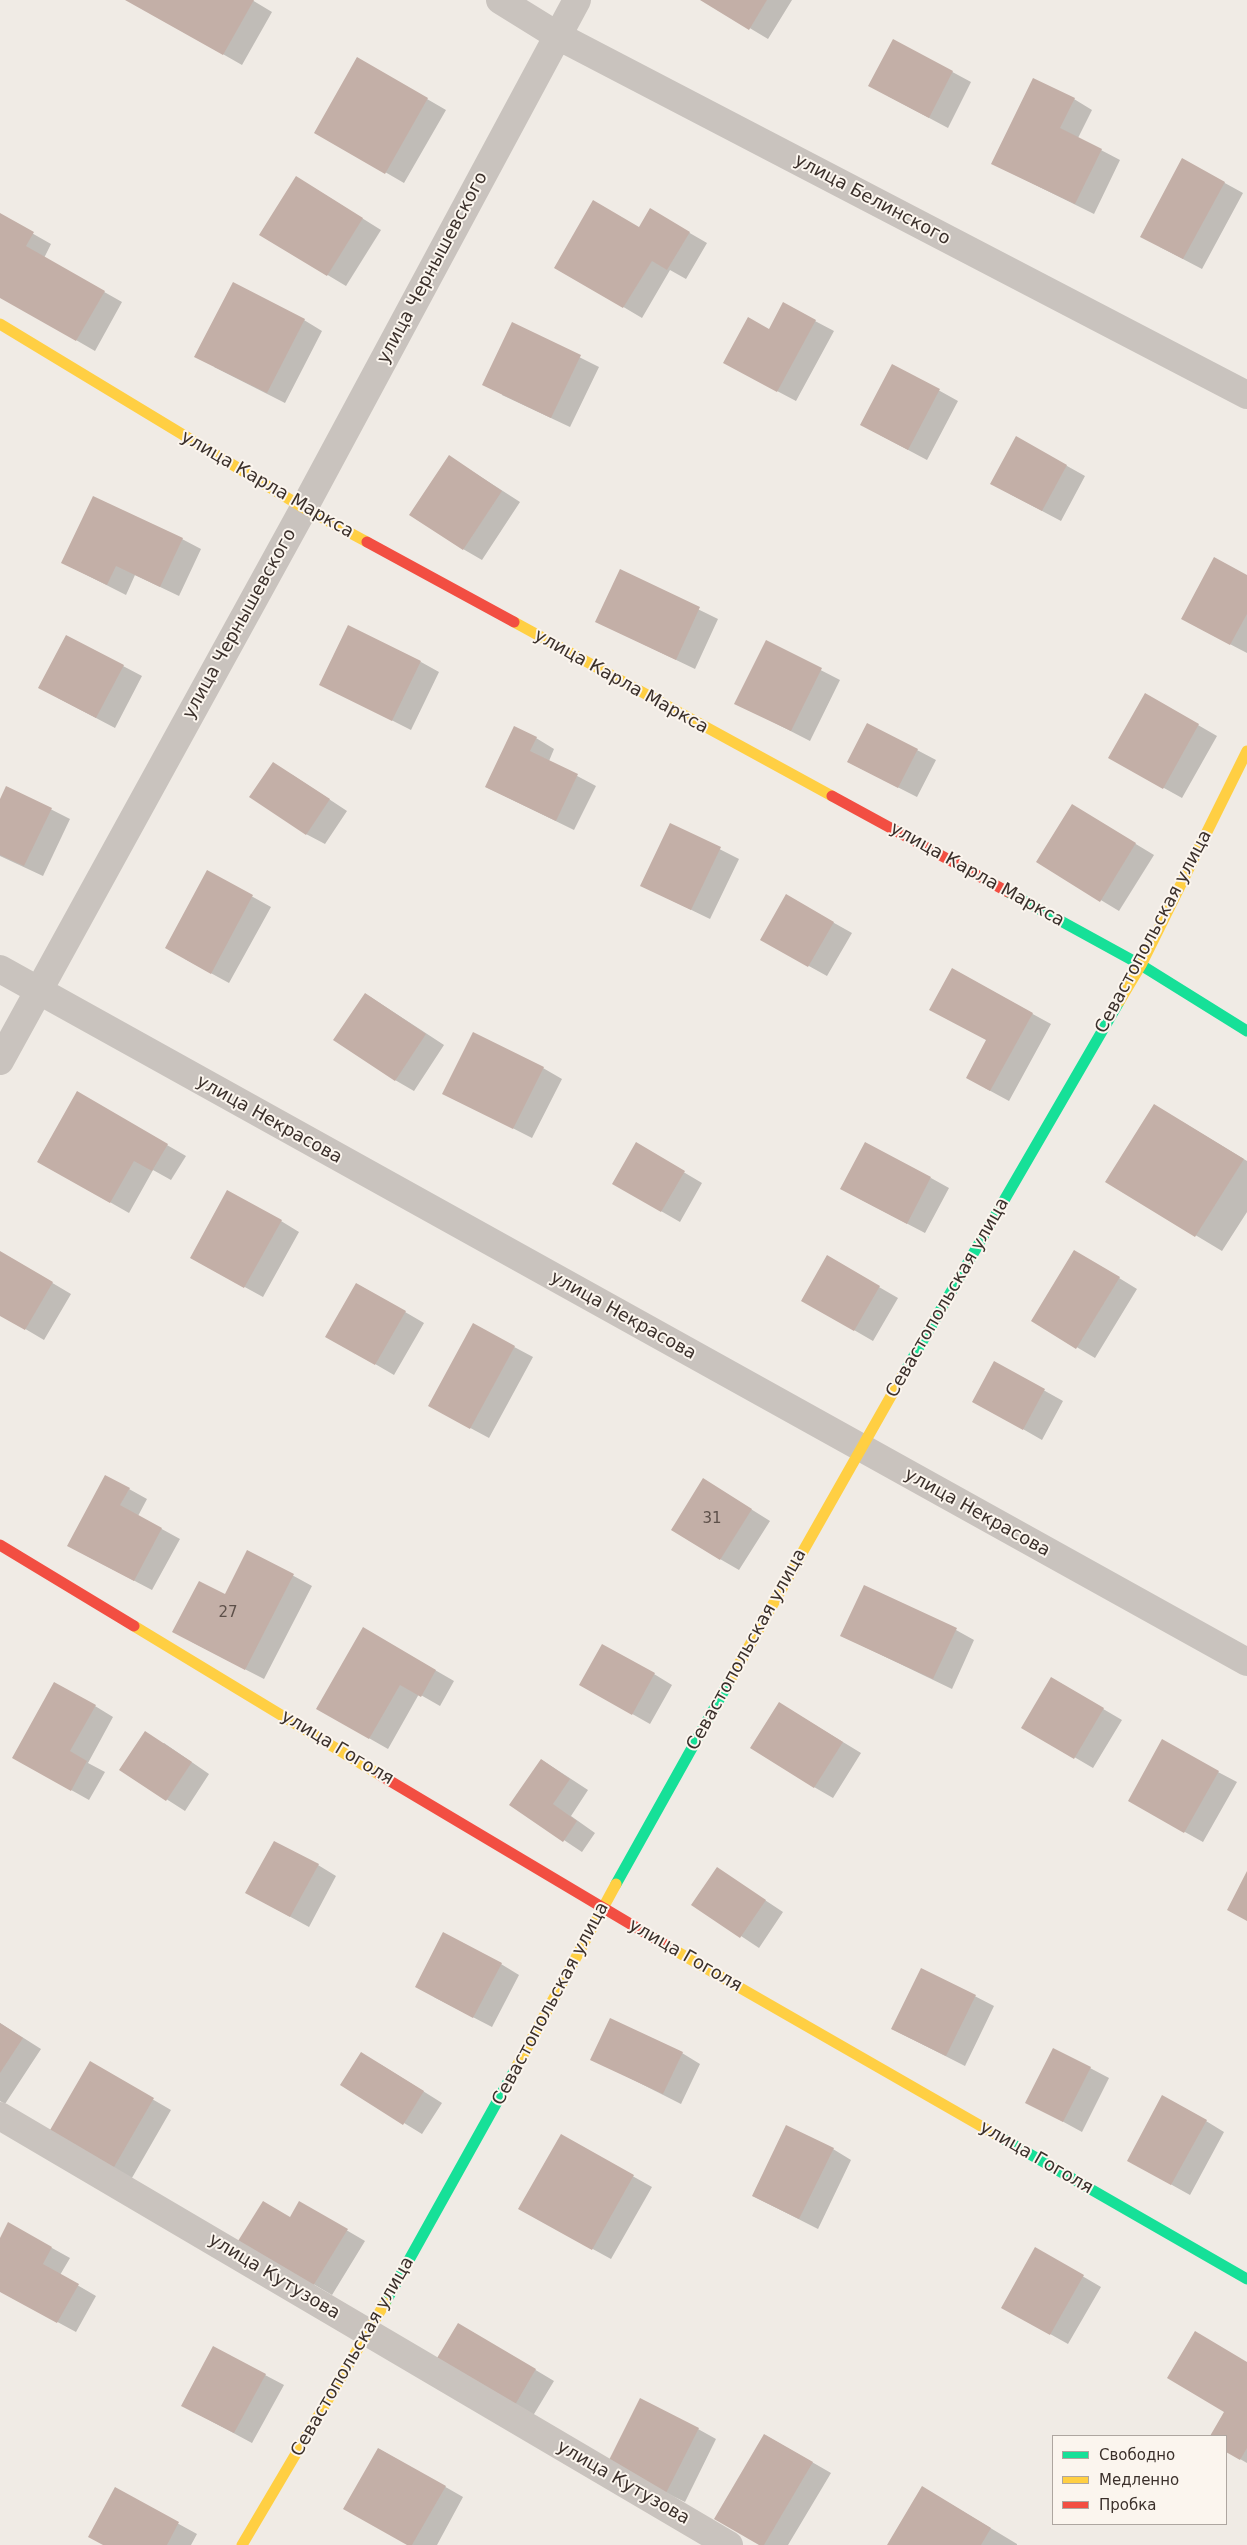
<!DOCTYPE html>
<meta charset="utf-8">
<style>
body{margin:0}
#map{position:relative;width:1247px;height:2545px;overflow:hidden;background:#f0ebe5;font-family:"DejaVu Sans",sans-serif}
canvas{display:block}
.legend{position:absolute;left:1052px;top:2435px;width:175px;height:90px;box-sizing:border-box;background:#fbf5ee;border:1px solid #aea6a0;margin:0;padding:6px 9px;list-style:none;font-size:15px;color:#3b302b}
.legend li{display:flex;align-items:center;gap:10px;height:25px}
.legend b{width:25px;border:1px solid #aea6a0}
</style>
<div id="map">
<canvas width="1247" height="2545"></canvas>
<ul class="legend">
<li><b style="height:6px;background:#16e098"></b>Свободно</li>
<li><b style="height:6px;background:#ffcf43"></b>Медленно</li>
<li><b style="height:6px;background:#f24e42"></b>Пробка</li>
</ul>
</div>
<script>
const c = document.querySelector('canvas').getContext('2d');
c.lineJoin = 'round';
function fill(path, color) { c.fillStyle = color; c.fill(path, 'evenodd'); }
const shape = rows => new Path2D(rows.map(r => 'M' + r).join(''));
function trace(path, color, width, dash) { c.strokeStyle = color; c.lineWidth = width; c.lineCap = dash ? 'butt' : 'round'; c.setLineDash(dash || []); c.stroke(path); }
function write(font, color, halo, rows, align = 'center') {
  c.font = font + ' "DejaVu Sans",sans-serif'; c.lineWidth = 4; c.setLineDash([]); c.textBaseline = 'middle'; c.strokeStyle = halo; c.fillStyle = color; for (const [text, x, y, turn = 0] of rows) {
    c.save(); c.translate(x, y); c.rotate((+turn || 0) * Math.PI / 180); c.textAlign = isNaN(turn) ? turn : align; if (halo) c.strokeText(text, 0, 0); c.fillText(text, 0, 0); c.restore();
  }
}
fill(shape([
 [128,0,252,0,272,12,242,65],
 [703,0,792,0,768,39],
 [893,40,971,82,948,128,888,96],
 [358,59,446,110,404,183,316,132],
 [1074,99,1092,110,1078,138,1120,160,1094,214,993,164],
 [1183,160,1243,193,1202,269,1160,247],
 [314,188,381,230,346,286,261,235],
 [650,210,707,243,686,279,670,270,642,318,556,267,639,228],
 [0,215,51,244,44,258,122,302,95,351,0,296],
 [304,320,322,331,285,403,214,367],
 [815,321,834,331,796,401,743,373,769,331],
 [513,324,599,367,570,427,502,395],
 [893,365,958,401,927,460,880,435],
 [1017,438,1085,476,1061,521,1010,494],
 [450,457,520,502,482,560,463,549],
 [182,539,201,549,179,596,135,575,126,595,63,563],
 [620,571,718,619,695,669,597,622],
 [1247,576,1247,653,1201,629],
 [66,636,142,676,115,728,58,698],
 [766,642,840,680,810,741,736,703],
 [421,662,439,672,411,730,320,684],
 [1146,695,1217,736,1182,798,1110,758],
 [536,738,554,749,549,761,596,786,574,830,486,787],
 [917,750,936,760,917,797,848,762],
 [291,774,347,811,325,844,306,834],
 [7,787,70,819,43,876,0,856,0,802],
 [1091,817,1154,855,1119,911,1038,862],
 [670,824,739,859,710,919,642,886],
 [208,872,271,907,229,983,185,959],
 [786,896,852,933,827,976,780,950],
 [952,970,1051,1024,1009,1101,985,1088,987,1041],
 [366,994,444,1045,414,1091,395,1080],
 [543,1068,562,1079,532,1138,444,1093],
 [77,1093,186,1156,171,1180,153,1170,129,1213,38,1161],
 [1181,1121,1247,1161,1247,1212,1222,1251,1107,1182],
 [636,1144,702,1183,680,1222,614,1184],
 [931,1178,949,1188,925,1233,860,1199],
 [281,1221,299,1232,263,1297,210,1268],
 [0,1252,71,1294,44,1340,0,1314],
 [827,1257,898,1298,873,1341,802,1300],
 [1093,1262,1137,1289,1095,1358,1033,1321],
 [357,1284,424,1323,394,1375,327,1336],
 [473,1325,533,1357,489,1438,448,1416],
 [995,1363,1063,1401,1042,1440,974,1401],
 [129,1489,147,1499,138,1516,180,1539,152,1590,87,1556],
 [722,1491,770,1521,739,1570,720,1559],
 [248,1551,312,1586,264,1679,192,1642,225,1596],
 [364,1629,454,1681,440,1706,419,1694,388,1749,318,1709],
 [956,1630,974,1640,952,1689,842,1636],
 [654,1674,672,1685,650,1724,581,1685],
 [1052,1679,1122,1720,1093,1768,1023,1727],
 [95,1706,113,1717,88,1763,105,1772,89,1800,32,1768],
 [797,1714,861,1753,833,1798,814,1787],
 [164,1743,209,1774,185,1811,121,1770],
 [542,1760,588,1790,571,1816,595,1833,582,1852,511,1805],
 [1218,1772,1237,1782,1203,1842,1147,1811],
 [318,1865,336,1876,309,1927,265,1903],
 [718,1869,783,1912,759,1948,693,1904],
 [501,1964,519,1975,492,2027,434,1997],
 [922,1969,994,2006,965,2066,892,2029],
 [0,2023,41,2049,5,2104,0,2101],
 [682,2053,700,2064,681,2104,592,2059],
 [90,2063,171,2110,129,2183,48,2137],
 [380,2064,442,2103,422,2134,342,2085],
 [1090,2068,1109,2078,1082,2132,1027,2102],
 [1206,2121,1224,2132,1190,2195,1147,2171],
 [561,2136,652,2187,611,2259,538,2219],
 [833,2149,851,2160,818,2229,753,2196],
 [300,2203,365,2241,332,2295,240,2241,291,2218],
 [0,2240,52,2248,70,2258,60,2275,96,2296,76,2332,0,2291],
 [1036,2249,1101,2287,1068,2344,1002,2307],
 [477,2335,554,2381,531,2419,512,2409],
 [1247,2363,1247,2463,1226,2451,1226,2436,1211,2436,1225,2411],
 [265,2375,284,2385,252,2443,183,2406],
 [698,2429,716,2439,685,2502,627,2474],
 [765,2435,831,2473,788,2545,761,2545],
 [379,2449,463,2497,437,2545,409,2545],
 [115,2489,197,2534,191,2545,104,2545],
 [949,2503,1017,2544,1017,2545,888,2545]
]), '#0003');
fill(shape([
 [125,0,254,0,223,55],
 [700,0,767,0,749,30],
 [893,39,953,71,929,118,868,86],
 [357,57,428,98,385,174,314,133],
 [1033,78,1075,98,1060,128,1102,149,1075,204,991,164],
 [1182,158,1225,182,1183,259,1140,237],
 [296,176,363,218,327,276,259,235],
 [593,200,639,227,650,208,690,232,667,270,652,261,623,308,554,268],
 [0,213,34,232,26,246,105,291,76,341,0,298],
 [233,282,305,319,267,393,194,357],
 [783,302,816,320,777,392,723,363,748,317,769,329],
 [512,322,581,355,551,418,482,385],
 [892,364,940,389,908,450,860,425],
 [1016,436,1067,465,1042,511,990,484],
 [449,455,502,491,463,550,409,515],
 [93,496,183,538,160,587,116,566,107,585,61,563],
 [1214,557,1247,575,1247,614,1230,645,1181,619],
 [620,569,700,607,676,660,595,622],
 [348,625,421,661,392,721,319,685],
 [66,635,124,665,96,718,38,688],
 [766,640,822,668,791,731,734,704],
 [1145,693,1199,724,1163,789,1108,758],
 [867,723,918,749,898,788,847,762],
 [514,726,537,737,530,751,578,774,556,821,485,787],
 [273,762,330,799,306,835,249,797],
 [6,786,52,808,24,866,0,855,0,799],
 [1072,804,1136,843,1100,902,1036,862],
 [670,823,721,847,691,910,640,886],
 [207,870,253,895,211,974,165,948],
 [786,894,834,922,808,967,760,940],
 [952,968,1033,1013,990,1091,966,1078,986,1040,929,1010],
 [365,993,426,1034,395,1081,333,1040],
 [473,1032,544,1067,513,1129,442,1094],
 [77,1091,168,1144,152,1171,134,1161,110,1203,37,1162],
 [1154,1104,1244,1159,1195,1237,1105,1182],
 [636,1142,685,1171,661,1212,612,1184],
 [865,1142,931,1177,907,1224,840,1189],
 [227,1190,282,1220,244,1288,190,1258],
 [1074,1250,1120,1277,1076,1349,1031,1321],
 [0,1251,53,1282,25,1330,0,1316],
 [827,1255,880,1286,854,1331,801,1301],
 [356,1283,406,1311,375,1365,325,1337],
 [473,1323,515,1346,470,1429,428,1406],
 [994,1361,1045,1389,1023,1430,972,1402],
 [105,1475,130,1488,120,1505,162,1528,134,1581,67,1546],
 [703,1478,752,1509,720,1560,671,1530],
 [247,1550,294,1574,245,1670,172,1632,199,1581,225,1594],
 [864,1585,957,1628,933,1679,840,1636],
 [363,1627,436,1670,421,1697,400,1685,369,1739,316,1709],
 [602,1644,655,1673,632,1715,579,1685],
 [1051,1677,1104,1708,1074,1759,1021,1728],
 [54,1682,96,1705,70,1751,87,1761,71,1791,12,1758],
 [779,1702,843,1742,814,1788,750,1748],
 [145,1731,192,1762,166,1801,119,1770],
 [1162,1739,1219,1771,1184,1833,1128,1801],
 [541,1759,570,1779,553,1804,577,1821,563,1842,509,1805],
 [274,1841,319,1864,290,1917,245,1893],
 [717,1867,766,1900,740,1938,691,1905],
 [1247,1871,1247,1921,1227,1910],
 [443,1932,502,1963,473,2018,415,1987],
 [921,1968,976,1995,946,2056,891,2029],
 [610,2018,683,2052,663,2094,590,2060],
 [0,2023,23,2038,0,2073],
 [1053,2048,1091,2067,1063,2122,1025,2103],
 [361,2052,424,2091,403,2125,340,2085],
 [90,2061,154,2098,110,2174,46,2137],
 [1162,2095,1207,2120,1171,2185,1127,2161],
 [786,2125,834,2148,799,2219,752,2196],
 [561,2134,634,2175,592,2250,518,2209],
 [263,2201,290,2217,299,2201,348,2229,313,2286,238,2241],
 [8,2222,52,2247,43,2264,79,2284,57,2323,0,2292,0,2238],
 [1035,2247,1084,2275,1050,2335,1001,2308],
 [458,2323,536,2369,512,2410,434,2363],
 [1195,2331,1247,2362,1247,2448,1240,2460,1226,2452,1226,2436,1210,2436,1224,2412,1167,2378],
 [213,2346,266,2374,234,2433,181,2406],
 [640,2398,699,2428,666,2493,607,2464],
 [764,2434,813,2462,764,2545,759,2545,714,2519],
 [378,2448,446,2486,412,2545,407,2545,343,2509],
 [922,2486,991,2528,981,2545,887,2545],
 [115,2487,179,2522,167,2545,103,2545,88,2537]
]), '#c3afa7');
trace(shape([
 [500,0,558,36,1247,395],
 [0,969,1247,1662],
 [0,1061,304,508,577,0],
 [0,2116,729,2545]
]), '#c9c3be', 28);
trace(shape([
 [1008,892,1141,965,1247,1031],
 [904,1373,1119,1002],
 [616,1884,730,1680],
 [1000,2137,1247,2279],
 [385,2303,517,2066]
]), '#16e098', 11);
trace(shape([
 [0,324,304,508,367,542],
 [514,622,832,796],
 [1119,1002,1141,965,1247,751],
 [134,1626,380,1775],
 [730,1680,904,1373],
 [669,1947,1000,2137],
 [517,2066,616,1884],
 [242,2545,385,2303]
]), '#ffcf43', 11);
trace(shape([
 [367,542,514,622],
 [832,796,1008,892],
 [0,1545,134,1626],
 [380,1775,669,1947]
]), '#f24e42', 11);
write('15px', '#5d504a', null, [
 ["31",712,1519],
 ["27",228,1613]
]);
write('18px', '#3b302b', '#fbf5ee', [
 ["улица Белинского",872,200,28],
 ["улица Чернышевского",433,268,-62],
 ["улица Карла Маркса",267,485,30],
 ["улица Чернышевского",240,624,-61],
 ["улица Карла Маркса",621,682,29],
 ["улица Карла Маркса",977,875,29],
 ["Севастопольская улица",1154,932,-62],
 ["улица Некрасова",269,1120,29],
 ["Севастопольская улица",948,1298,-60],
 ["улица Некрасова",623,1316,29],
 ["улица Некрасова",977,1513,29],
 ["Севастопольская улица",747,1650,-61],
 ["улица Гоголя",337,1748,31],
 ["улица Гоголя",685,1956,30],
 ["Севастопольская улица",551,2004,-62],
 ["улица Гоголя",1036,2158,30],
 ["улица Кутузова",274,2277,31],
 ["Севастопольская улица",353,2357,-60],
 ["улица Кутузова",623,2483,30]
]);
</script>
